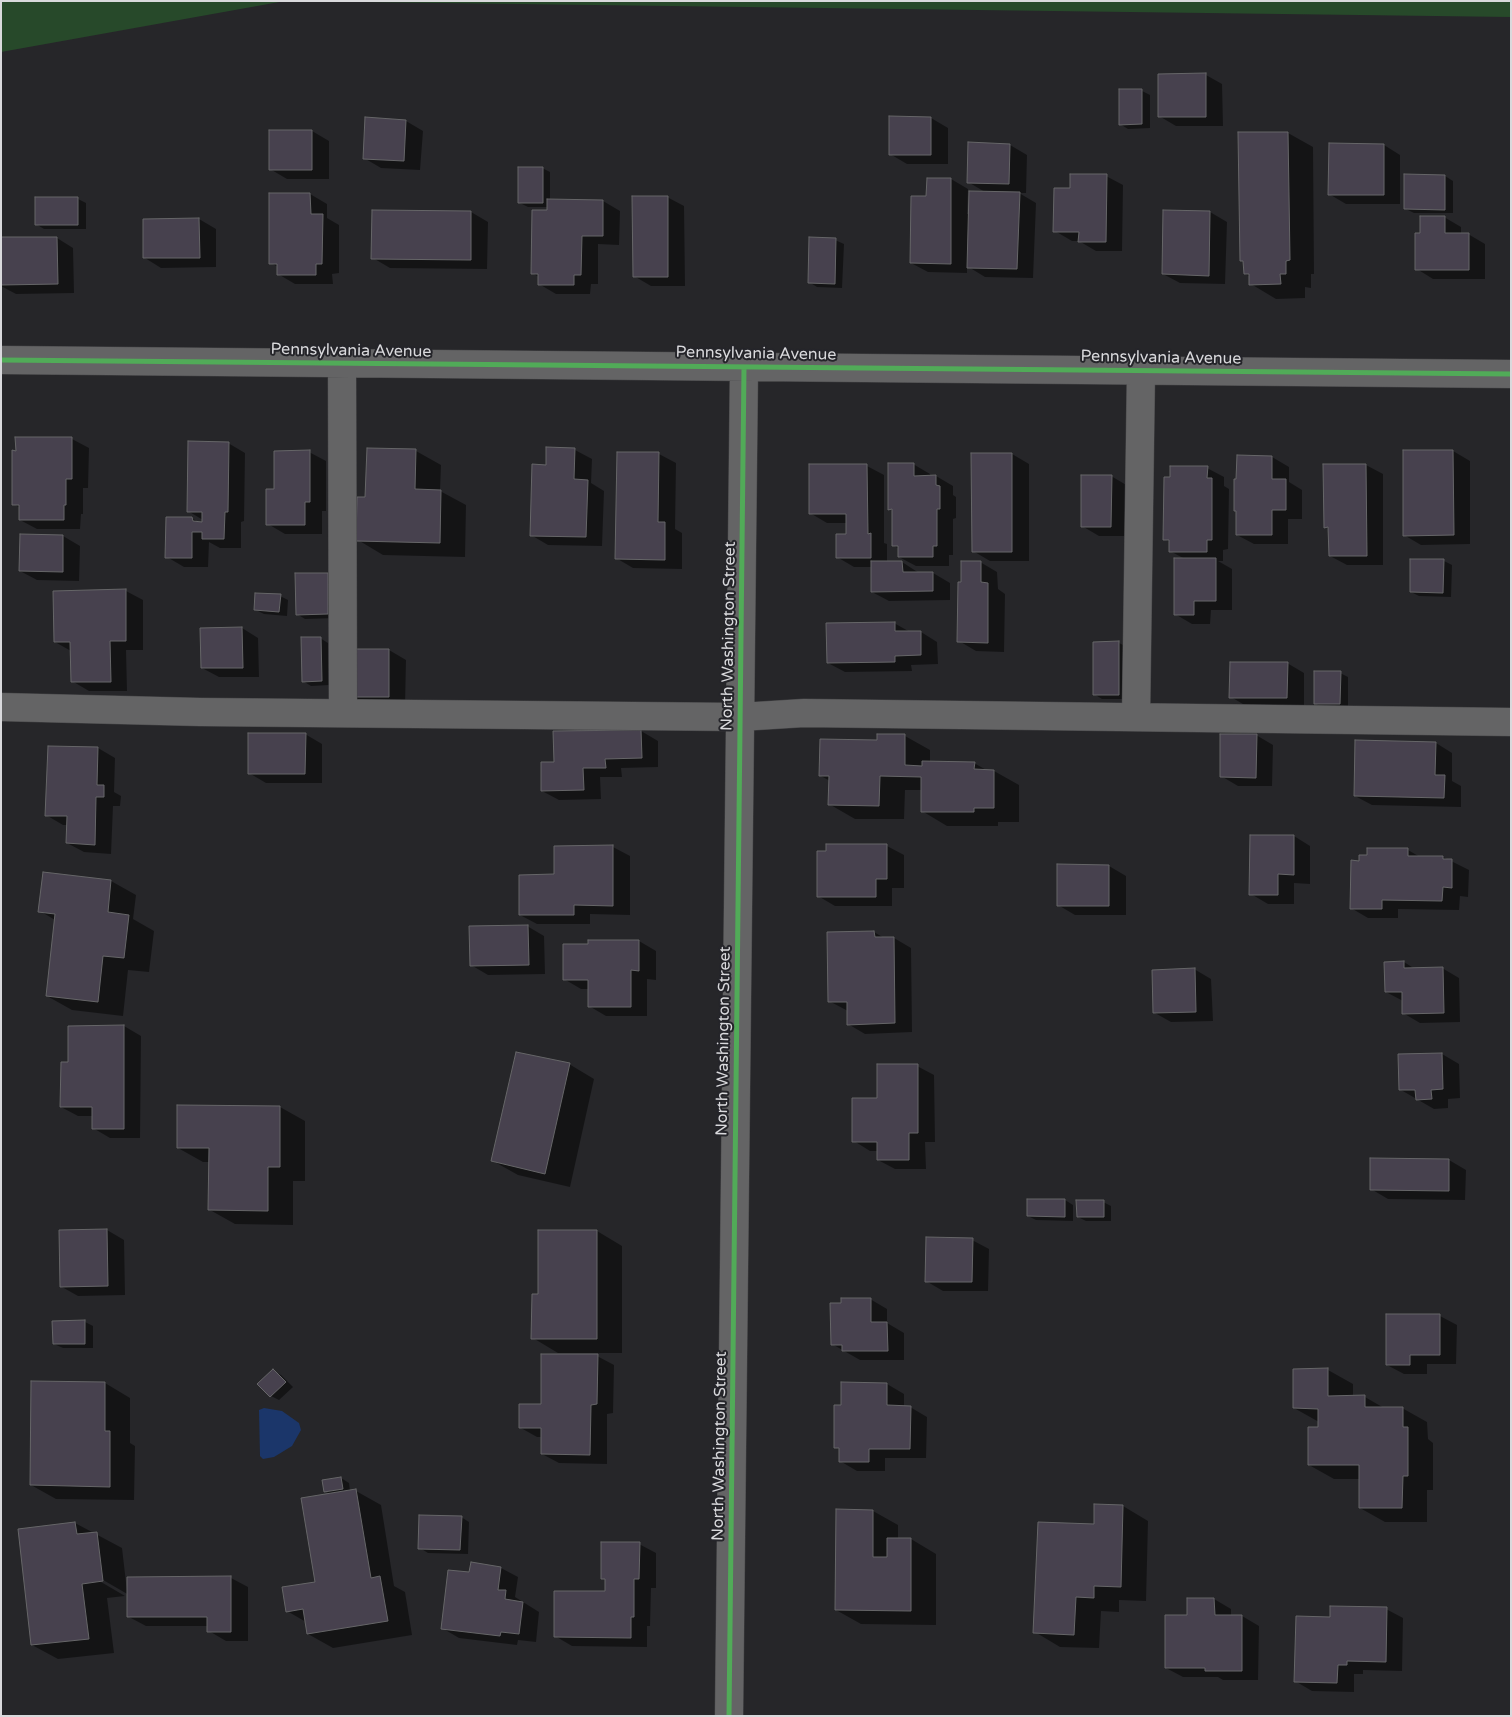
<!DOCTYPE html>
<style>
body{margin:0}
#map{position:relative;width:1512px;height:1717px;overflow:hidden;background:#262629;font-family:"Varela Round",sans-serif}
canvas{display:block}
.frame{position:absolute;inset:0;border:2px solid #d9d9dc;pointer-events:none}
</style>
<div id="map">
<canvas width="1512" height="1717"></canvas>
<div class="frame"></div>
</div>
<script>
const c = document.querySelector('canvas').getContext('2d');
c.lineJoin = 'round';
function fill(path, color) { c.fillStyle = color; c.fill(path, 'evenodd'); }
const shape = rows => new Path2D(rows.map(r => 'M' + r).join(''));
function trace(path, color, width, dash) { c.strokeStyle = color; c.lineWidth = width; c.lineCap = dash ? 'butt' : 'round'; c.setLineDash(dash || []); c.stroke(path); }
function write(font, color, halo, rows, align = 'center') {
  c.font = font + ' "Varela Round",sans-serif'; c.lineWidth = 4; c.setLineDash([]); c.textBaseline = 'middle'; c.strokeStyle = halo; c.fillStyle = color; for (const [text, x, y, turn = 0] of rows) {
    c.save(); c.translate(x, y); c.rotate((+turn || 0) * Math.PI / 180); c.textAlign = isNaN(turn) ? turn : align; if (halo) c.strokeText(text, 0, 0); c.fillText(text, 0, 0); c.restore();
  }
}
fill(shape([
 [1,1,285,1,1,52],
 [288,1,1511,1,1511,17]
]), '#27492a');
fill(shape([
 [264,1408,282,1411,299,1423,301,1430,292,1446,274,1457,263,1459,260,1456,259,1410]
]), '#1b366a');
fill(shape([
 [1206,75,1222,84,1223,126,1176,126,1159,116],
 [1142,91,1150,95,1150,128,1128,129,1120,124],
 [931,118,948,128,948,164,907,164,890,154],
 [406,121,423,131,420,170,381,168,364,158],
 [312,131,329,141,329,179,287,179,270,169],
 [1288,133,1313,147,1314,274,1311,274,1311,288,1305,287,1305,298,1276,299,1251,284,1251,277,1245,274,1245,263,1241,260],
 [1010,145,1027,155,1026,193,1019,193,1036,203,1033,278,985,277,967,266,967,273,928,272,911,263,927,198,951,179,968,189,967,214,970,214,985,192,968,182],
 [1384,145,1400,155,1400,204,1346,204,1329,194],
 [542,168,550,172,550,200,603,201,620,211,619,245,598,244,598,284,591,284,590,294,556,294,539,284,539,277,532,273,548,207,528,207,520,203],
 [1106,176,1123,185,1122,251,1096,251,1079,241,1072,241,1055,231,1071,190],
 [1406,176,1445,176,1453,181,1453,213,1414,213,1406,209],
 [310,194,327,204,327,218,339,225,339,273,332,274,333,284,295,284,278,274,278,267,271,263],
 [667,197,684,206,685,286,651,286,634,276],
 [36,199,78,199,86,203,86,229,44,229,36,224],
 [471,212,488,222,487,269,390,268,373,258],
 [1165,212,1210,212,1227,222,1225,284,1180,283,1163,274],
 [1444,217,1461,227,1461,234,1468,234,1485,244,1485,279,1433,279,1417,269,1422,234],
 [199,219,216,229,216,267,161,268,145,258],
 [1,238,57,238,73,248,74,293,16,294,1,286],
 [835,240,844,244,842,288,817,287,809,282],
 [72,439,89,448,88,488,83,488,83,514,81,514,80,529,37,529,20,520,20,508,14,504],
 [228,443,245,453,244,521,241,522,241,548,220,548,209,542,208,567,184,567,167,557,192,518,199,523,203,523,203,520,188,511],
 [548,449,575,450,592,459,591,483,604,491,602,546,548,545,531,535,547,466],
 [416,451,441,465,440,491,466,505,465,557,383,555,358,540,367,498],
 [1404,451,1453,451,1470,461,1470,544,1421,545,1404,535],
 [309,452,326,461,326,511,322,511,322,534,285,534,268,524,276,490],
 [618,453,659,454,676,463,675,529,682,533,682,569,633,568,616,558],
 [1012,454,1029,464,1029,561,990,561,973,551],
 [1272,457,1289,467,1289,482,1302,490,1302,519,1288,519,1288,544,1254,544,1237,535],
 [913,464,930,474,930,477,936,476,953,486,953,495,956,497,956,518,953,519,953,555,949,555,949,566,916,566,899,557,899,549,893,545,893,511,889,509],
 [1366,465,1383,474,1383,565,1347,565,1330,556,1330,530,1325,527],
 [810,466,867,466,884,475,884,543,887,544,887,562,902,562,919,573,933,573,950,583,950,600,889,601,872,592,872,567,854,567,837,557,847,535,847,523,827,523,810,513],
 [1207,468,1224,477,1224,486,1229,489,1228,549,1223,550,1223,561,1218,561,1232,569,1232,610,1211,610,1210,624,1192,624,1175,614,1185,559,1170,551,1170,542,1164,539],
 [1111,476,1128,486,1127,536,1099,536,1082,526],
 [63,536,80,546,79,581,37,580,20,571],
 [1411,560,1444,561,1452,565,1451,597,1419,596,1411,592],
 [980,562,997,572,998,589,1005,594,1004,652,976,651,959,641,962,583],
 [327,574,335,579,336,618,305,619,297,614],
 [126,591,143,600,143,650,126,650,127,691,89,691,72,681,71,651,55,642],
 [280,596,288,600,287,616,264,614,256,610],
 [894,623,910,632,921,632,937,642,938,664,911,665,912,671,845,672,828,663],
 [242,628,258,638,259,677,219,677,202,668],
 [320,638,328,643,329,685,311,686,303,681],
 [1119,643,1127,647,1127,699,1102,699,1094,694],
 [389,650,406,660,405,706,369,706,352,696],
 [1287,663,1304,673,1304,707,1248,707,1231,697],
 [1340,673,1348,677,1348,708,1323,708,1315,703],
 [641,731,658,741,658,767,621,768,622,777,600,777,601,799,559,800,542,791,555,763],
 [305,734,322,744,322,783,266,783,249,773],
 [1256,735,1273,745,1272,786,1238,786,1221,776],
 [905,736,930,750,930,762,974,763,988,771,994,771,1019,785,1019,822,998,822,998,826,947,826,922,811,922,790,905,790,904,819,855,819,829,804,830,781,821,776],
 [1436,743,1452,753,1452,781,1461,786,1461,807,1372,805,1355,796],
 [49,747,98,748,115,758,114,792,121,796,120,806,113,806,111,854,84,852,67,843,68,825,63,825,46,815],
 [1294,836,1310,846,1310,884,1294,883,1294,904,1268,904,1251,894],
 [827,845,887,846,904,855,904,888,892,888,892,906,835,906,818,896],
 [613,847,630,856,630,915,590,914,590,924,537,924,520,915,556,876],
 [1408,850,1420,857,1443,857,1469,870,1468,897,1460,896,1459,910,1398,909,1398,918,1368,918,1351,908,1360,862,1368,856],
 [1109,866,1126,876,1126,915,1075,915,1058,905],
 [44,873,111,881,136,895,133,919,154,931,149,972,128,970,123,1016,72,1010,47,996,55,920,40,911],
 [527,926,544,936,545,974,488,975,471,965],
 [874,932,884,938,894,938,911,948,912,1032,865,1034,848,1024,848,1011,829,1001],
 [589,941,639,941,656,951,656,980,647,979,647,1016,606,1016,589,1006,589,989,581,989,564,979,589,946],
 [1404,962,1415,969,1442,968,1459,978,1460,1022,1420,1023,1403,1013,1403,1001,1386,992],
 [1194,969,1211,979,1213,1021,1171,1022,1155,1013],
 [124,1026,141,1036,140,1138,110,1138,93,1128,93,1116,78,1116,61,1107,69,1063],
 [1442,1054,1459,1064,1460,1098,1448,1099,1448,1108,1434,1109,1401,1090],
 [569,1064,594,1079,570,1187,518,1175,493,1161],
 [917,1066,934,1075,935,1142,925,1142,926,1169,895,1169,878,1160,878,1151,870,1151,854,1141,878,1099],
 [280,1107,305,1121,305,1181,293,1181,293,1225,235,1224,210,1210,210,1162,203,1162,178,1148],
 [1449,1160,1466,1170,1465,1200,1388,1199,1371,1189],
 [1028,1200,1065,1200,1073,1205,1073,1221,1036,1220,1028,1216],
 [1103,1202,1111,1206,1111,1221,1086,1221,1078,1217],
 [107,1230,124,1240,125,1295,78,1296,62,1287],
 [597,1231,622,1246,622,1353,558,1353,533,1338,539,1295],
 [972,1240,989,1249,988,1291,943,1291,926,1281],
 [870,1299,887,1309,887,1323,904,1333,904,1360,860,1360,832,1344],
 [1440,1316,1457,1325,1456,1364,1427,1364,1427,1374,1404,1374,1387,1365],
 [85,1322,93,1326,93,1348,63,1348,54,1344],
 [597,1356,614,1365,613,1413,607,1414,607,1464,559,1463,542,1454,542,1437,537,1437,521,1428,542,1405],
 [1328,1370,1353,1384,1353,1397,1365,1397,1384,1408,1402,1408,1427,1422,1428,1439,1433,1443,1433,1490,1427,1490,1427,1522,1385,1522,1360,1508,1360,1479,1334,1479,1309,1465,1319,1428,1319,1422,1294,1408],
 [273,1371,281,1375,293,1387,279,1400,271,1396],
 [32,1382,105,1383,130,1398,130,1443,135,1446,134,1500,56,1499,31,1485],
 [843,1383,887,1384,904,1394,904,1407,910,1407,927,1417,926,1458,885,1458,885,1471,857,1471,840,1461,841,1450,835,1447,842,1406],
 [341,1478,349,1483,350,1491,356,1491,381,1505,394,1586,405,1592,412,1635,333,1648,308,1634,306,1622,287,1611,316,1583,331,1495,325,1491],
 [1096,1505,1123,1506,1148,1521,1146,1601,1119,1600,1119,1612,1101,1611,1099,1648,1060,1647,1035,1632,1095,1525],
 [837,1511,873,1511,898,1525,898,1539,911,1539,936,1554,936,1625,861,1624,836,1610],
 [461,1517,469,1522,468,1554,428,1553,420,1548],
 [75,1523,122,1548,127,1591,231,1578,248,1587,248,1641,226,1641,209,1631,209,1626,146,1626,129,1617,129,1595,98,1577,96,1579,125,1596,107,1598,114,1653,58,1659,32,1645],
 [639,1544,656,1553,656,1588,651,1588,650,1626,647,1626,647,1647,572,1646,555,1636,607,1592,606,1580,603,1578],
 [501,1568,518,1577,515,1597,539,1612,536,1642,518,1640,517,1645,459,1638,442,1628,470,1574],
 [1189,1599,1214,1599,1231,1609,1231,1616,1242,1616,1259,1626,1258,1680,1223,1680,1218,1677,1183,1677,1166,1668,1189,1617],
 [1386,1609,1403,1618,1402,1671,1363,1670,1363,1674,1354,1674,1354,1692,1312,1691,1295,1681,1331,1618]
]), '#0007');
const building = shape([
 [1206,73,1206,117,1158,117,1158,74,1206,73],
 [1119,89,1142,89,1142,124,1119,125,1119,89],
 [889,116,931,117,931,155,889,155,889,116],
 [365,117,406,120,404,161,363,159,365,117],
 [269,130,312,130,312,170,269,170,269,130],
 [1238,132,1288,132,1290,260,1286,261,1286,274,1280,274,1281,284,1249,285,1249,274,1244,274,1243,261,1240,261,1238,132],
 [968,142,1010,144,1009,184,967,183,968,142],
 [1329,143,1384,144,1384,195,1328,195,1329,143],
 [518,167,543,167,543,203,518,203,518,167],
 [1070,174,1107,174,1106,242,1078,242,1079,232,1053,232,1054,188,1070,188,1070,174],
 [1404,174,1445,175,1445,210,1404,209,1404,174],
 [927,178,951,178,951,264,910,263,911,196,926,196,927,178],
 [969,191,1020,192,1017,269,967,268,969,191],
 [269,193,310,193,311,214,323,214,322,264,316,264,316,275,277,275,277,264,269,264,269,193],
 [632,196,668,196,668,277,633,277,632,196],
 [35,197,78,197,78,225,35,225,35,197],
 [547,199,603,200,603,236,582,236,581,275,574,275,574,285,538,285,538,274,531,274,532,210,547,210,547,199],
 [372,210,471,211,471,260,371,259,372,210],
 [1163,210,1210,211,1209,276,1162,274,1163,210],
 [1420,216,1445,216,1445,233,1469,233,1469,270,1415,270,1415,233,1420,233,1420,216],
 [199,218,200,258,143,258,143,219,199,218],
 [1,237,57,237,58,284,1,285,1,237],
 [809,237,836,238,835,284,808,283,809,237],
 [15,437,72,437,72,479,66,479,66,505,64,505,64,520,19,520,19,505,12,505,12,450,16,451,15,437],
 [188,441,229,442,228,512,225,512,224,539,202,539,202,532,192,532,192,558,165,558,166,517,192,517,193,521,202,522,202,512,187,512,188,441],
 [546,447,575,448,574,479,588,480,586,537,530,536,532,464,546,465,546,447],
 [367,448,416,449,415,489,441,490,440,543,356,541,357,497,365,497,367,448],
 [310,450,310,502,305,502,305,525,266,525,266,489,274,489,274,451,310,450],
 [1403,450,1453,450,1454,535,1403,536,1403,450],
 [617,452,659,452,658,522,665,522,665,560,615,559,617,452],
 [971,453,1012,453,1012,552,972,552,971,453],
 [1237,455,1272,456,1272,479,1286,479,1286,510,1272,510,1272,535,1236,535,1236,511,1234,511,1234,479,1236,479,1237,455],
 [888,463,914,463,914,476,936,475,936,485,940,486,940,509,937,509,937,546,933,546,933,557,898,557,898,546,892,546,892,509,888,510,888,463],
 [809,464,867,464,868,534,871,533,871,558,836,558,836,534,846,534,846,514,809,514,809,464],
 [1323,464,1366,464,1367,556,1329,556,1328,527,1324,528,1323,464],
 [1170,466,1208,466,1207,478,1212,478,1212,540,1207,540,1207,552,1169,552,1169,540,1163,540,1164,477,1170,477,1170,466],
 [1081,475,1112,475,1111,527,1081,527,1081,475],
 [20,534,63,535,63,572,19,571,20,534],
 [1174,558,1216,558,1216,601,1194,601,1194,615,1174,615,1174,558],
 [1410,559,1444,559,1443,593,1410,592,1410,559],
 [871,561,902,561,903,572,933,572,933,591,871,592,871,561],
 [961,561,981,561,981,582,988,583,988,643,957,642,958,582,961,582,961,561],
 [295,573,328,573,328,614,296,615,295,573],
 [126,589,126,641,110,641,111,682,71,682,70,642,54,642,53,591,126,589],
 [255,593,281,594,279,612,254,610,255,593],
 [895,622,895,631,921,631,921,655,895,656,895,662,827,663,826,623,895,622],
 [242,627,243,668,201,668,200,628,242,627],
 [301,637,321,637,322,681,302,682,301,637],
 [1119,641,1119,695,1093,695,1093,642,1119,641],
 [351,649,389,649,389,697,351,697,351,649],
 [1230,662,1288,662,1287,698,1229,698,1230,662],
 [1314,671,1341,671,1340,704,1314,704,1314,671],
 [641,730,642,758,605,759,606,768,583,768,584,790,541,791,541,762,554,762,553,731,641,730],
 [248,733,306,733,305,774,248,774,248,733],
 [877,734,905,734,905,765,922,766,922,761,975,762,974,769,994,770,994,808,974,808,974,812,921,812,921,777,880,776,879,806,828,805,829,776,819,776,820,739,877,740,877,734],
 [1220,734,1257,734,1256,778,1220,777,1220,734],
 [1355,740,1436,742,1435,775,1445,775,1444,798,1354,796,1355,740],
 [48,746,98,747,97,785,104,785,104,797,96,797,95,845,66,843,67,816,45,816,48,746],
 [1250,835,1294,835,1294,875,1278,874,1278,895,1249,895,1250,835],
 [826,844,887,844,887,879,876,879,876,897,817,897,817,851,826,851,826,844],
 [613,845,613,906,574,905,574,915,519,915,519,875,554,874,554,846,613,845],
 [1367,848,1408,848,1408,856,1443,856,1443,859,1452,859,1452,888,1443,887,1442,901,1382,900,1382,909,1350,909,1351,860,1359,861,1359,855,1367,855,1367,848],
 [1057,864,1109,865,1109,906,1057,906,1057,864],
 [43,872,111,880,108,912,129,915,124,958,103,956,98,1002,46,996,55,914,38,912,43,872],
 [528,925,529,965,470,966,469,926,528,925],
 [874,931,875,937,894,937,895,1023,847,1025,847,1002,828,1002,827,932,874,931],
 [588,940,639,940,639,971,631,970,631,1007,588,1007,588,980,563,980,563,944,588,944,588,940],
 [1404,961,1404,968,1443,967,1444,1013,1402,1014,1402,992,1385,992,1384,962,1404,961],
 [1195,968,1196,1012,1153,1013,1152,970,1195,968],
 [124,1025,124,1129,92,1129,92,1107,60,1107,61,1062,68,1062,68,1026,124,1025],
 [516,1052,570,1063,545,1174,491,1161,516,1052],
 [1442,1053,1443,1089,1431,1090,1432,1099,1416,1100,1415,1090,1399,1090,1398,1054,1442,1053],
 [877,1064,918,1064,918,1133,909,1133,909,1160,877,1160,877,1142,852,1142,852,1098,877,1098,877,1064],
 [177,1105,280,1106,280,1167,268,1167,268,1211,208,1210,209,1148,177,1148,177,1105],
 [1370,1158,1449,1159,1449,1191,1370,1190,1370,1158],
 [1027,1199,1065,1199,1065,1217,1027,1216,1027,1199],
 [1076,1200,1104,1200,1104,1217,1077,1217,1076,1200],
 [107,1229,108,1286,60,1287,59,1230,107,1229],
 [538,1230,597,1230,597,1339,531,1339,532,1294,538,1294,538,1230],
 [926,1237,973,1238,972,1282,925,1282,926,1237],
 [841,1298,871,1298,871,1322,887,1322,888,1351,842,1351,842,1345,831,1345,830,1303,841,1303,841,1298],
 [1386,1314,1440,1314,1440,1355,1410,1355,1410,1365,1386,1365,1386,1314],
 [85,1320,85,1344,53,1344,52,1321,85,1320],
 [541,1354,598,1354,597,1404,591,1405,590,1455,541,1454,541,1428,519,1428,519,1404,541,1404,541,1354],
 [1328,1368,1328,1396,1365,1395,1365,1407,1403,1407,1403,1427,1408,1427,1408,1476,1403,1476,1402,1508,1359,1508,1359,1465,1308,1465,1308,1427,1318,1427,1318,1409,1293,1408,1293,1369,1328,1368],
 [273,1369,286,1382,270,1397,257,1384,273,1369],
 [31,1381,105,1382,105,1431,110,1431,110,1487,30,1485,31,1381],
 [841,1382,887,1383,887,1405,911,1406,910,1449,869,1449,869,1462,839,1462,839,1448,834,1448,834,1405,841,1405,841,1382],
 [341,1477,343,1489,324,1492,322,1480,341,1477],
 [356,1489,371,1578,380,1576,388,1621,307,1634,303,1609,286,1612,282,1587,315,1582,301,1498,356,1489],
 [1094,1504,1123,1505,1121,1587,1094,1586,1094,1598,1076,1597,1074,1635,1033,1633,1038,1522,1094,1524,1094,1504],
 [836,1509,873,1510,873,1557,887,1557,887,1538,911,1538,911,1611,835,1610,836,1509],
 [419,1515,462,1516,460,1550,418,1549,419,1515],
 [75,1522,77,1534,97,1532,103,1581,82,1584,89,1639,31,1645,18,1529,75,1522],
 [601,1542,640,1542,639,1579,634,1579,634,1617,631,1617,631,1638,554,1637,554,1591,605,1591,605,1579,601,1579,601,1542],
 [471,1562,501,1567,498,1590,506,1590,505,1599,523,1602,519,1634,501,1632,500,1636,441,1629,448,1570,469,1572,471,1562],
 [231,1576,231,1632,207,1632,207,1617,127,1617,127,1577,231,1576],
 [1187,1598,1214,1598,1215,1615,1242,1615,1242,1671,1205,1671,1205,1668,1165,1668,1165,1615,1187,1615,1187,1598],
 [1330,1606,1387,1607,1386,1662,1347,1661,1347,1665,1338,1665,1337,1683,1294,1682,1296,1616,1330,1617,1330,1606]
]);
fill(building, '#47414e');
trace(building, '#666668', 1);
const minor = shape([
 [1,360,1511,374],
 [342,363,343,713],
 [1,707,200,712,740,717,804,713,1511,722],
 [1136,717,1141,371],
 [729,1716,744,367]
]);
trace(minor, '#444446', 29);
trace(minor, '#646465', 28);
trace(shape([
 [1,360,1511,374],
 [729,1716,744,367]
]), '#51ab58', 5);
write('16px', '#d9d9dc', '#25252a', [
 ["Pennsylvania Avenue",351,351,1],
 ["Pennsylvania Avenue",756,354,1],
 ["Pennsylvania Avenue",1161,358,1],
 ["North Washington Street",729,636,-89],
 ["North Washington Street",724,1041,-89],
 ["North Washington Street",720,1446,-89]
]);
</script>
